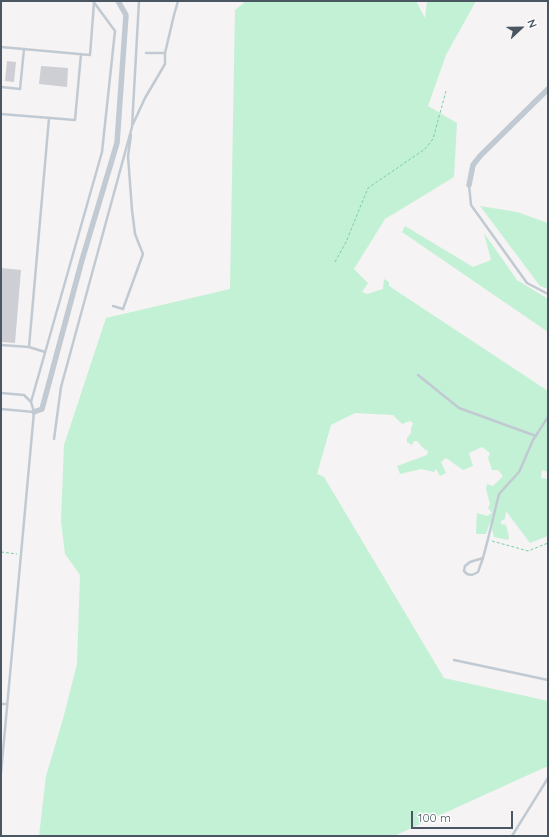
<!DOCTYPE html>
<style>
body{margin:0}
#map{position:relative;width:549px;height:837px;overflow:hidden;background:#f5f3f3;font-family:Quicksand,sans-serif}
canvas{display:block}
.frame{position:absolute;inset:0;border:2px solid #4a5661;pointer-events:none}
.north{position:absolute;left:501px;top:8px;width:40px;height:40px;-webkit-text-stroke:3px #fff;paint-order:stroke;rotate:68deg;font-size:11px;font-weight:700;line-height:16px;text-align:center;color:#4a5661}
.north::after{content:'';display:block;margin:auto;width:14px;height:18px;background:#4a5661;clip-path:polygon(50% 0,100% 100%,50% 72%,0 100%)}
.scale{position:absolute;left:411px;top:811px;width:102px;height:18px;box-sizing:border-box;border:2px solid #4a5661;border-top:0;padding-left:5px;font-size:12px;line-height:14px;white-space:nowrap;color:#4a5661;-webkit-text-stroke:3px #fff;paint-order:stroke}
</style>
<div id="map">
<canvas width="549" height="837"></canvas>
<div class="frame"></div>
<div class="north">N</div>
<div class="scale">100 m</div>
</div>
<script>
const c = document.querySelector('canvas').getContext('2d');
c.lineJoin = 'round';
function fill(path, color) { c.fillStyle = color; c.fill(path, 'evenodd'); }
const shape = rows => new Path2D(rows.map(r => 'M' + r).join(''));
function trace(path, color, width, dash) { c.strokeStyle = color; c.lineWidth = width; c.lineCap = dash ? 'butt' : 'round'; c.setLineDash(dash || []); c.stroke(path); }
fill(shape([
 [246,1,416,1,425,18,427,1,476,1,446,55,428,106,457,123,454,177,385,219,354,269,368,283,362,292,367,294,383,289,384,279,389,282,389,286,548,391,548,472,542,470,541,478,548,479,548,536,530,543,506,511,505,519,501,521,501,524,506,525,509,537,508,540,494,537,490,522,486,534,476,534,477,513,487,516,492,513,488,508,490,504,486,489,487,484,493,486,503,476,498,470,492,470,488,458,490,453,482,447,469,453,473,466,463,470,446,458,441,462,446,473,440,476,436,469,434,472,421,469,400,474,397,466,427,455,428,451,424,449,417,441,414,441,412,445,407,442,407,438,411,433,411,429,413,423,410,421,402,424,393,415,355,413,331,425,317,474,324,477,444,678,548,701,548,766,394,836,39,836,46,776,63,719,77,664,80,575,65,554,61,521,64,445,106,318,230,289,235,10],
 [480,206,517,212,548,223,548,289,540,286],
 [405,226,473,267,491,260,484,233,517,280,548,299,548,332,402,232]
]), '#c3f1d5');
fill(shape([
 [7,61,16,62,14,82,5,81],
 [41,66,68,68,67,87,39,84],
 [1,268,21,270,15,343,1,342]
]), '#cdcfd5');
trace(shape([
 [335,262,346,242,368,188,425,149,433,139,446,91],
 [492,541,528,551,548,543],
 [1,552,17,554]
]), '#7ad0a6', 1, [3, 2]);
trace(shape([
 [1,47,90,55,94,3],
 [146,53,165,53,174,15,178,1],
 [1,87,20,89,24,49],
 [1,114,75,120,81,54],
 [133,124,145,98,165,64,165,53],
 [469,185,471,205,527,283,548,294],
 [113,306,123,309,143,254,135,234,132,210,128,156,131,135],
 [1,345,29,347,45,352],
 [29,347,49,118],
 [418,375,459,408,536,436],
 [1,393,24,395,31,402,34,412,1,773],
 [31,402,102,152,115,31,93,1],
 [1,409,34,412],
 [54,439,61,387,132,127,139,1],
 [483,558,470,562,465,566,464,571,467,574,472,575,478,572,483,558,488,539,499,494,519,472,533,440,548,417],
 [454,660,548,680],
 [1,704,7,704],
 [512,836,548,778]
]), '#c1cad2', 2.5);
trace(shape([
 [469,185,473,165,480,156,548,89],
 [34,412,42,409,82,260,117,143,126,15,118,1]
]), '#c1cad2', 5.5);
</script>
